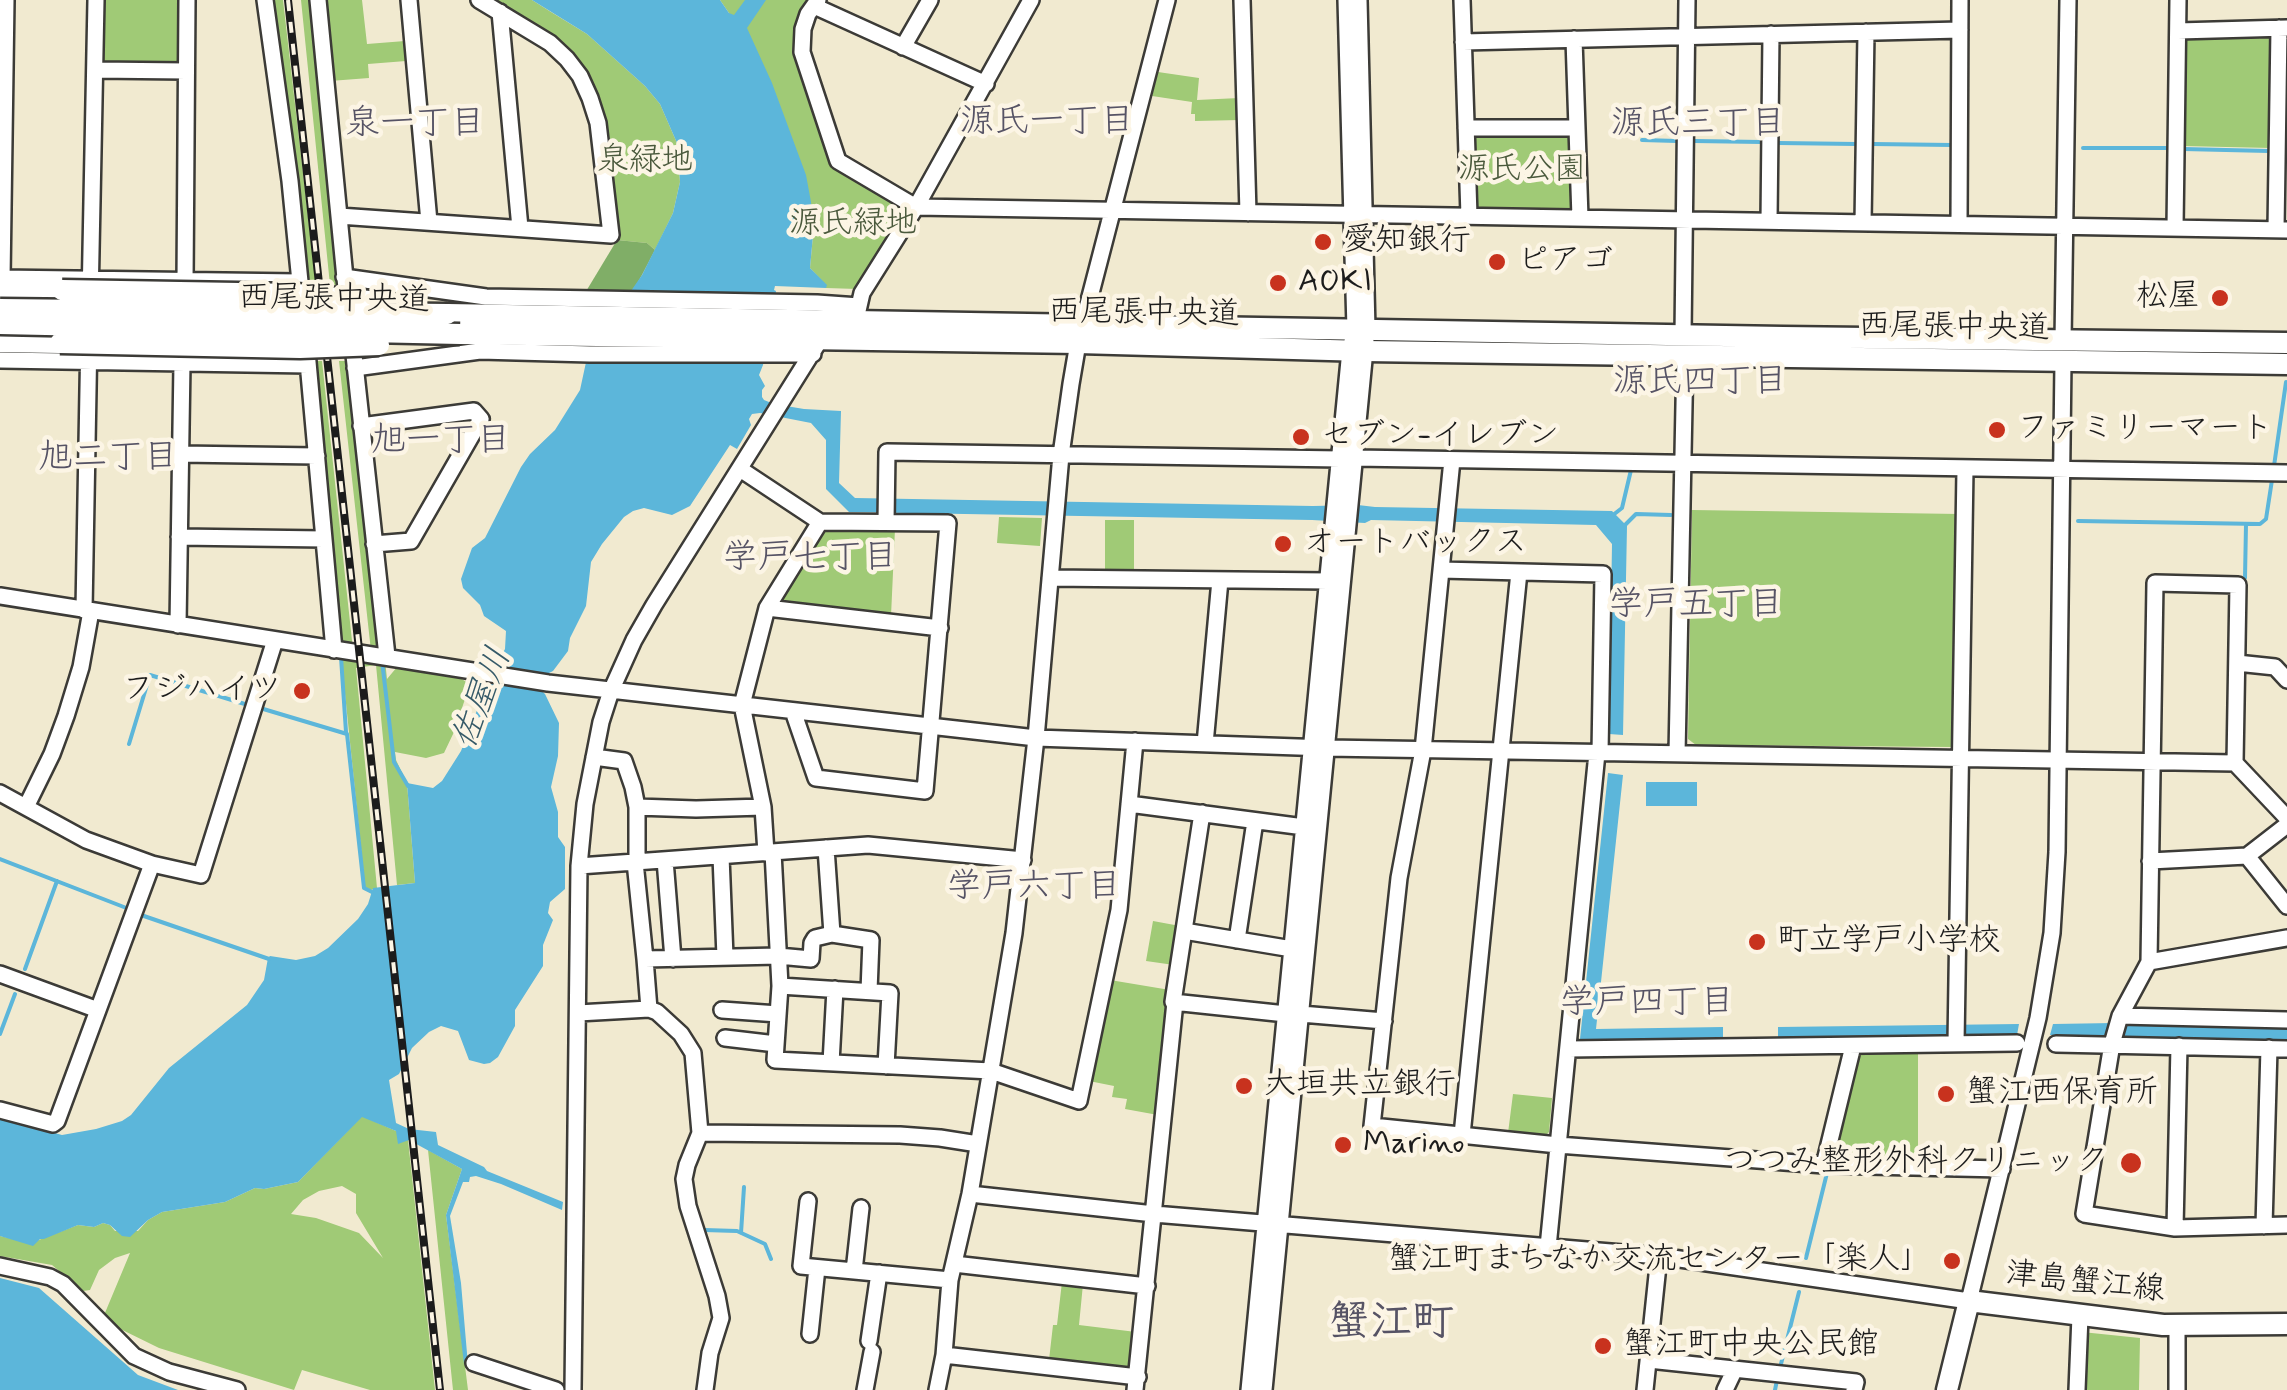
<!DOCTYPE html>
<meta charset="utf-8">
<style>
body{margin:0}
canvas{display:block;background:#f1ead0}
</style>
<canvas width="2287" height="1390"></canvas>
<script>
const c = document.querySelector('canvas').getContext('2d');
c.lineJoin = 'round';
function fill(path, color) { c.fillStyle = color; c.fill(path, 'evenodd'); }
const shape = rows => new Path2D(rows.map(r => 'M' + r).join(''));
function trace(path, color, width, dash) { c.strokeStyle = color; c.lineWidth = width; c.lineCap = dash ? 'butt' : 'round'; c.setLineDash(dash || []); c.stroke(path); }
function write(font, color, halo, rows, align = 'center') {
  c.font = font + ' Mynerve,"Klee One",sans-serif'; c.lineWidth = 9; c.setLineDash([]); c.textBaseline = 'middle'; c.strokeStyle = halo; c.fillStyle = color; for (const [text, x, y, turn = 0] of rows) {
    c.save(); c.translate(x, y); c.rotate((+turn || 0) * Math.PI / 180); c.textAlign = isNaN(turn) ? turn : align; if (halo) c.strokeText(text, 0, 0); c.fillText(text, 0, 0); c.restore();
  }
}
fill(shape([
 [101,0,180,0,179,63,104,64,100,59],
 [272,0,283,0,316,286,309,286,300,208],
 [301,0,311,0,338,285,330,285],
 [323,0,362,0,367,44,405,41,406,61,368,64,369,78,330,81],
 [490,0,532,0,551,12,587,34,645,86,660,104,677,143,680,182,673,213,655,250,647,243,617,240,619,233,605,115,585,73],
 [720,0,810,0,797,28,833,166,904,207,907,213,857,289,826,288,826,285,810,268,813,235,729,13],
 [2269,36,2272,39,2271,148,2182,146,2183,40,2186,37],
 [1158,72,1199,78,1197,100,1239,98,1240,120,1195,121,1195,114,1191,114,1192,102,1152,96],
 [1475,131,1567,133,1571,137,1573,206,1569,211,1478,210,1473,205,1471,136],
 [314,361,322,361,353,650,340,644],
 [339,361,349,361,381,649,371,651],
 [1692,510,1960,514,1957,740,1951,747,1696,745,1688,739],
 [999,517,1042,518,1040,546,997,543],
 [1105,520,1134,520,1134,573,1105,573],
 [830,528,895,529,891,616,781,605,779,599,822,532],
 [341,655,385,660,387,679,397,667,409,666,453,674,470,684,454,732,444,753,426,758,395,752,396,760,407,783,415,883,397,885,376,665,356,668,377,888,371,890,365,887],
 [1153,921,1180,926,1174,965,1146,961],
 [1110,980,1170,990,1158,1115,1125,1109,1127,1099,1112,1097,1114,1086,1089,1081],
 [1859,1052,1918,1052,1918,1163,1833,1160],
 [1513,1094,1552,1098,1549,1132,1544,1137,1508,1133],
 [362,1116,396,1131,408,1140,435,1390,370,1390,302,1370,294,1390,159,1348,102,1320,130,1253,115,1258,99,1270,90,1290,83,1291,52,1265,0,1256,0,1236,26,1242,36,1241,78,1225,94,1227,103,1223,110,1225,115,1231,138,1231,148,1220,162,1212,225,1202,255,1188,264,1189,298,1182],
 [342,1186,356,1194,356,1213,383,1258,359,1233,316,1218,291,1214,303,1200,319,1191],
 [428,1150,462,1169,446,1215,468,1390,453,1390],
 [1062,1282,1083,1284,1079,1325,1136,1332,1133,1364,1127,1369,1049,1360,1053,1325,1057,1325],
 [2082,1332,2140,1338,2139,1390,2080,1390]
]), '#a0ca76');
fill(shape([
 [617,240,647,243,655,250,642,275,631,294,585,293]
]), '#80ae67');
fill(shape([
 [532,0,720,0,729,13,734,15,745,0,766,0,747,28,772,83,806,175,811,202,813,235,810,268,827,285,826,288,775,286,774,290,776,291,763,365,759,375,765,386,762,390,762,397,764,400,774,404,804,409,841,411,839,483,855,498,1313,506,1358,505,1375,507,1612,511,1627,526,1623,735,1609,734,1612,544,1596,525,1371,520,1365,523,1312,520,849,512,826,489,826,440,811,423,760,413,752,414,749,419,751,425,737,449,730,445,690,506,672,515,644,508,633,511,624,517,602,544,591,562,586,606,570,638,568,651,553,671,541,677,539,688,545,694,559,723,558,756,551,787,558,812,558,837,565,847,565,889,550,902,548,913,553,920,543,945,543,966,515,1010,515,1026,498,1057,490,1063,484,1064,469,1060,458,1031,441,1026,429,1032,412,1048,399,1074,389,1080,396,1123,409,1129,436,1132,438,1145,484,1167,487,1171,563,1202,562,1210,501,1184,476,1176,470,1177,469,1182,463,1182,450,1216,461,1283,468,1365,464,1364,446,1215,462,1169,409,1140,398,1144,396,1131,362,1117,298,1182,264,1189,255,1188,225,1202,162,1212,148,1220,130,1237,122,1236,110,1225,103,1223,94,1227,78,1225,44,1239,40,1239,33,1246,0,1236,0,1118,62,1135,96,1129,122,1121,131,1115,169,1068,247,1005,264,980,268,958,270,956,296,960,315,956,328,948,358,919,368,904,373,888,415,883,407,783,433,788,442,781,461,751,490,677,505,649,506,631,484,616,480,605,463,588,461,579,472,548,485,538,521,467,530,454,555,430,580,390,588,353,642,275,673,213,680,182,677,143,660,104,645,86,587,34],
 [1608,773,1623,775,1596,1029,1723,1027,1723,1039,1595,1041,1580,1039],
 [1646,782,1697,782,1697,806,1646,806],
 [2114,1023,2287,1028,2287,1040,2050,1035,2053,1024],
 [2019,1024,2017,1035,1778,1038,1778,1027],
 [0,1278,39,1288,138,1375,178,1390,0,1390]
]), '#5cb6da');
trace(shape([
 [1642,140,1677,141],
 [1694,141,1762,142],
 [1778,143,1857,144],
 [1872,144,1952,145],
 [2083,148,2168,148],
 [2183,149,2269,151],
 [2274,466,2286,382],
 [1613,515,1622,508,1631,470],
 [2078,521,2260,524,2266,519,2272,480],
 [1622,528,1636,514,1671,515],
 [2245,578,2246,524],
 [341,657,346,732],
 [382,661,394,762,408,786],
 [260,708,347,734,364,888,372,892],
 [129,744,150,675,248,705],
 [0,859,129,909],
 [141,915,269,959],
 [25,969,57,881],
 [0,1034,15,994],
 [704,1230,737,1231,765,1244,771,1259],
 [741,1233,744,1187],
 [1806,1258,1827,1173],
 [1781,1364,1799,1292],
 [1775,1390,1777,1380]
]), '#5cb6da', 4);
const minor = shape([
 [265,0,290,181,302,302],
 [318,0,348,309],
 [409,0,429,222],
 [818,0,808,14,803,29,802,52,838,161,916,207,2287,230],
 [1242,0,1248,213],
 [1462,0,1469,216],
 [814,6,986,84],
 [500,12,520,228],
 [2178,31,2287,28],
 [1574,39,1580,218],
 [1463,42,1960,30],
 [903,47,930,0],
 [95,70,186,71],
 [1466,128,1577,128],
 [339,216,611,235,598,123,590,98,580,76,567,59,550,43,479,0],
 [1769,221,1771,34],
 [1863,223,1866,32],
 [1959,224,1960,0],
 [2175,228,2178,0],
 [2276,229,2279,28],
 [344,277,486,297,817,303,859,306],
 [0,278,299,282],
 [2,278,6,0],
 [185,282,187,0],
 [90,301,96,0],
 [857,315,862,293,916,207,1031,0],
 [1683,335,1687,0],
 [352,337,387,656],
 [306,340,334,650],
 [2063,341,2068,0],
 [0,360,308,365],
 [355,368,480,351,590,354,813,354],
 [361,426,474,411,481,419,411,541,374,544],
 [180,454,317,456],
 [1355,458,2287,473],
 [1452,460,1423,750,1399,878,1372,1126,1558,1145,1824,1165,2002,1169],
 [740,469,820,522,948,523,925,791,816,778,793,711],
 [886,522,887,452,1340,459],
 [179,537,324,539],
 [1441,570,1603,574,1600,753],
 [1050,578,1328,581],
 [0,596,548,683,1036,738,1327,748,2235,763],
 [767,608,940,628],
 [84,610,89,334],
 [178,625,182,363],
 [2237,663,2275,667,2287,680],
 [1205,744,1220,580],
 [1677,754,1685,355],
 [594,757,624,761,633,787,637,807,637,862],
 [0,793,86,840,152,864,201,875,275,640],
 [1129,804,1304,827],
 [26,807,52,754,66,716,81,667,91,611],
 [637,807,696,809,763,807],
 [1202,813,1173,1002,1286,1014],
 [2287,818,2235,763,2238,585,2155,583,2149,962,2120,1016,2112,1044,2084,1214,2175,1228,2287,1225],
 [826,848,832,934,815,938,812,943,811,959,778,956,645,959,635,862,868,845,1023,860],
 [773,852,780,986,775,1060,991,1071,1079,1101,1119,910,1135,741],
 [766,853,763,807,742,705,767,608,820,522],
 [721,856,725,957],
 [2247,856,2287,906],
 [665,860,673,959],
 [2150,861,2247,856,2287,825],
 [579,866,635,862],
 [1184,931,1292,949],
 [832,934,871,940,869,991],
 [1237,940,1255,821],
 [645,959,649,1009,657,1012,681,1034,693,1053,700,1133,687,1165,684,1179,688,1206,717,1296,721,1318,710,1353,705,1390],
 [2149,962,2287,938],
 [0,974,98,1010],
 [780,986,890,993,886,1066],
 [722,1010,778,1014],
 [578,1013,649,1009],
 [1301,1014,1384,1021],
 [2120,1016,2287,1020],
 [725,1038,776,1044],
 [1956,1043,1965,469],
 [2056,1044,2287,1049],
 [1568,1049,2017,1043],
 [831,1063,835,989],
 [0,1110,53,1124,57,1121,152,864],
 [700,1133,900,1135,940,1138,978,1144],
 [1462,1135,1519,572],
 [1824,1165,1853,1046],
 [970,1194,1154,1214,1659,1256,1969,1301,2038,1018,2052,933,2057,852,2063,361],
 [808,1201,801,1266,950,1280],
 [2264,1226,2269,1048],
 [2175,1228,2179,1046],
 [1548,1247,1597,753],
 [954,1264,1147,1286],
 [0,1266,50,1277,63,1284,134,1356,169,1372,237,1390],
 [854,1271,861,1208],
 [2177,1324,2177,1390],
 [810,1334,817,1268],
 [869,1341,879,1273],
 [944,1355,1138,1377],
 [1649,1360,1856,1382,1854,1390],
 [474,1363,556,1390],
 [573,1390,579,866,585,804,601,722,611,691,634,640,654,605,820,340],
 [865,1390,872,1352],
 [937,1390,944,1355,950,1280,970,1194,1014,933,1036,738,1061,455,1071,384,1078,343,1167,0],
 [1135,1390,1175,1002],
 [1249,1390,1350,350,1355,329,1346,0],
 [1264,1390,1367,329,1359,0],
 [1645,1390,1659,1256],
 [1725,1390,1735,1369],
 [2077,1390,2080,1316]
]);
const major = shape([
 [0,290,62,290],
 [447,314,1783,337,2287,343],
 [460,334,1078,343,1365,351,2287,364],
 [0,342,60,343],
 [1947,1390,1969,1301,2163,1325,2287,1324]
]);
trace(minor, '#3c3b37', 20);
trace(major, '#3c3b37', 25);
trace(minor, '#fff', 15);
trace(major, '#fff', 20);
const rail = shape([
 [288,0,440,1390]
]);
trace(rail, '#1c1c1c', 8);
trace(rail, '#fcf5e5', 4, [11]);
const majorBridge = shape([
 [62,290,297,294,369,301],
 [0,309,447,314],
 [0,324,460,334],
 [60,343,300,348,379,345]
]);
trace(majorBridge, '#3c3b37', 25, []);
trace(majorBridge, '#fff', 20);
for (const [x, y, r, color] of [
 [1323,242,10,"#c8321e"],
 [1497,262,10,"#c8321e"],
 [1278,283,10,"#c8321e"],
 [2220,298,10,"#c8321e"],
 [1997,430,10,"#c8321e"],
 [1301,437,10,"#c8321e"],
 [1283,544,10,"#c8321e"],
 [302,691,10,"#c8321e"],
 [1757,942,10,"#c8321e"],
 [1244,1086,10,"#c8321e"],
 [1946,1094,10,"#c8321e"],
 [1343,1145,10,"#c8321e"],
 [2131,1163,12,"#c8321e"],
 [1952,1261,10,"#c8321e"],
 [1603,1346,10,"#c8321e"]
]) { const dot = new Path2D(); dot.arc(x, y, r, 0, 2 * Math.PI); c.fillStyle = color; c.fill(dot); trace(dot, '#fcf5e5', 4); }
write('32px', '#4a593c', '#fcf5e5', [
 ["泉緑地",645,162],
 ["源氏公園",1522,171],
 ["源氏緑地",853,225]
]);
write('32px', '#1c1c1c', '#fcf5e5', [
 ["愛知銀行",1343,242],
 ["ピアゴ",1517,262],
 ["AOKI",1298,283],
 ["松屋",2200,298,"right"],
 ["ファミリーマート",2017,430],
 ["セブン-イレブン",1321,437],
 ["オートバックス",1303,544],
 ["フジハイツ",282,691,"right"],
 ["町立学戸小学校",1777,942],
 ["大垣共立銀行",1264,1086],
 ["蟹江西保育所",1966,1094],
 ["Marino",1363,1145],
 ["つつみ整形外科クリニック",2108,1163,"right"],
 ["蟹江町まちなか交流センター「楽人」",1932,1261,"right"],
 ["蟹江町中央公民館",1623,1346]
], 'left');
write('32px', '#1c1c1c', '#fcf5e5', [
 ["西尾張中央道",334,301,1],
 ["西尾張中央道",1144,315,1],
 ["西尾張中央道",1954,329,1],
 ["津島蟹江線",2085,1284,6]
]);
write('35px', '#565365', '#fcf5e5', [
 ["源氏一丁目",1047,124],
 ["泉一丁目",415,126],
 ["源氏三丁目",1698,126],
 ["源氏四丁目",1700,384],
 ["旭一丁目",441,443],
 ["旭二丁目",108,460],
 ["学戸七丁目",810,560],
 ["学戸五丁目",1696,607],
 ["学戸六丁目",1034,889],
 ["学戸四丁目",1647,1005]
]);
write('italic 35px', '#365a68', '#fcf5e5', [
 ["佐屋川",484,699,-69]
]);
write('bold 42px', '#565365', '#fcf5e5', [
 ["蟹江町",1391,1325]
]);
</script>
